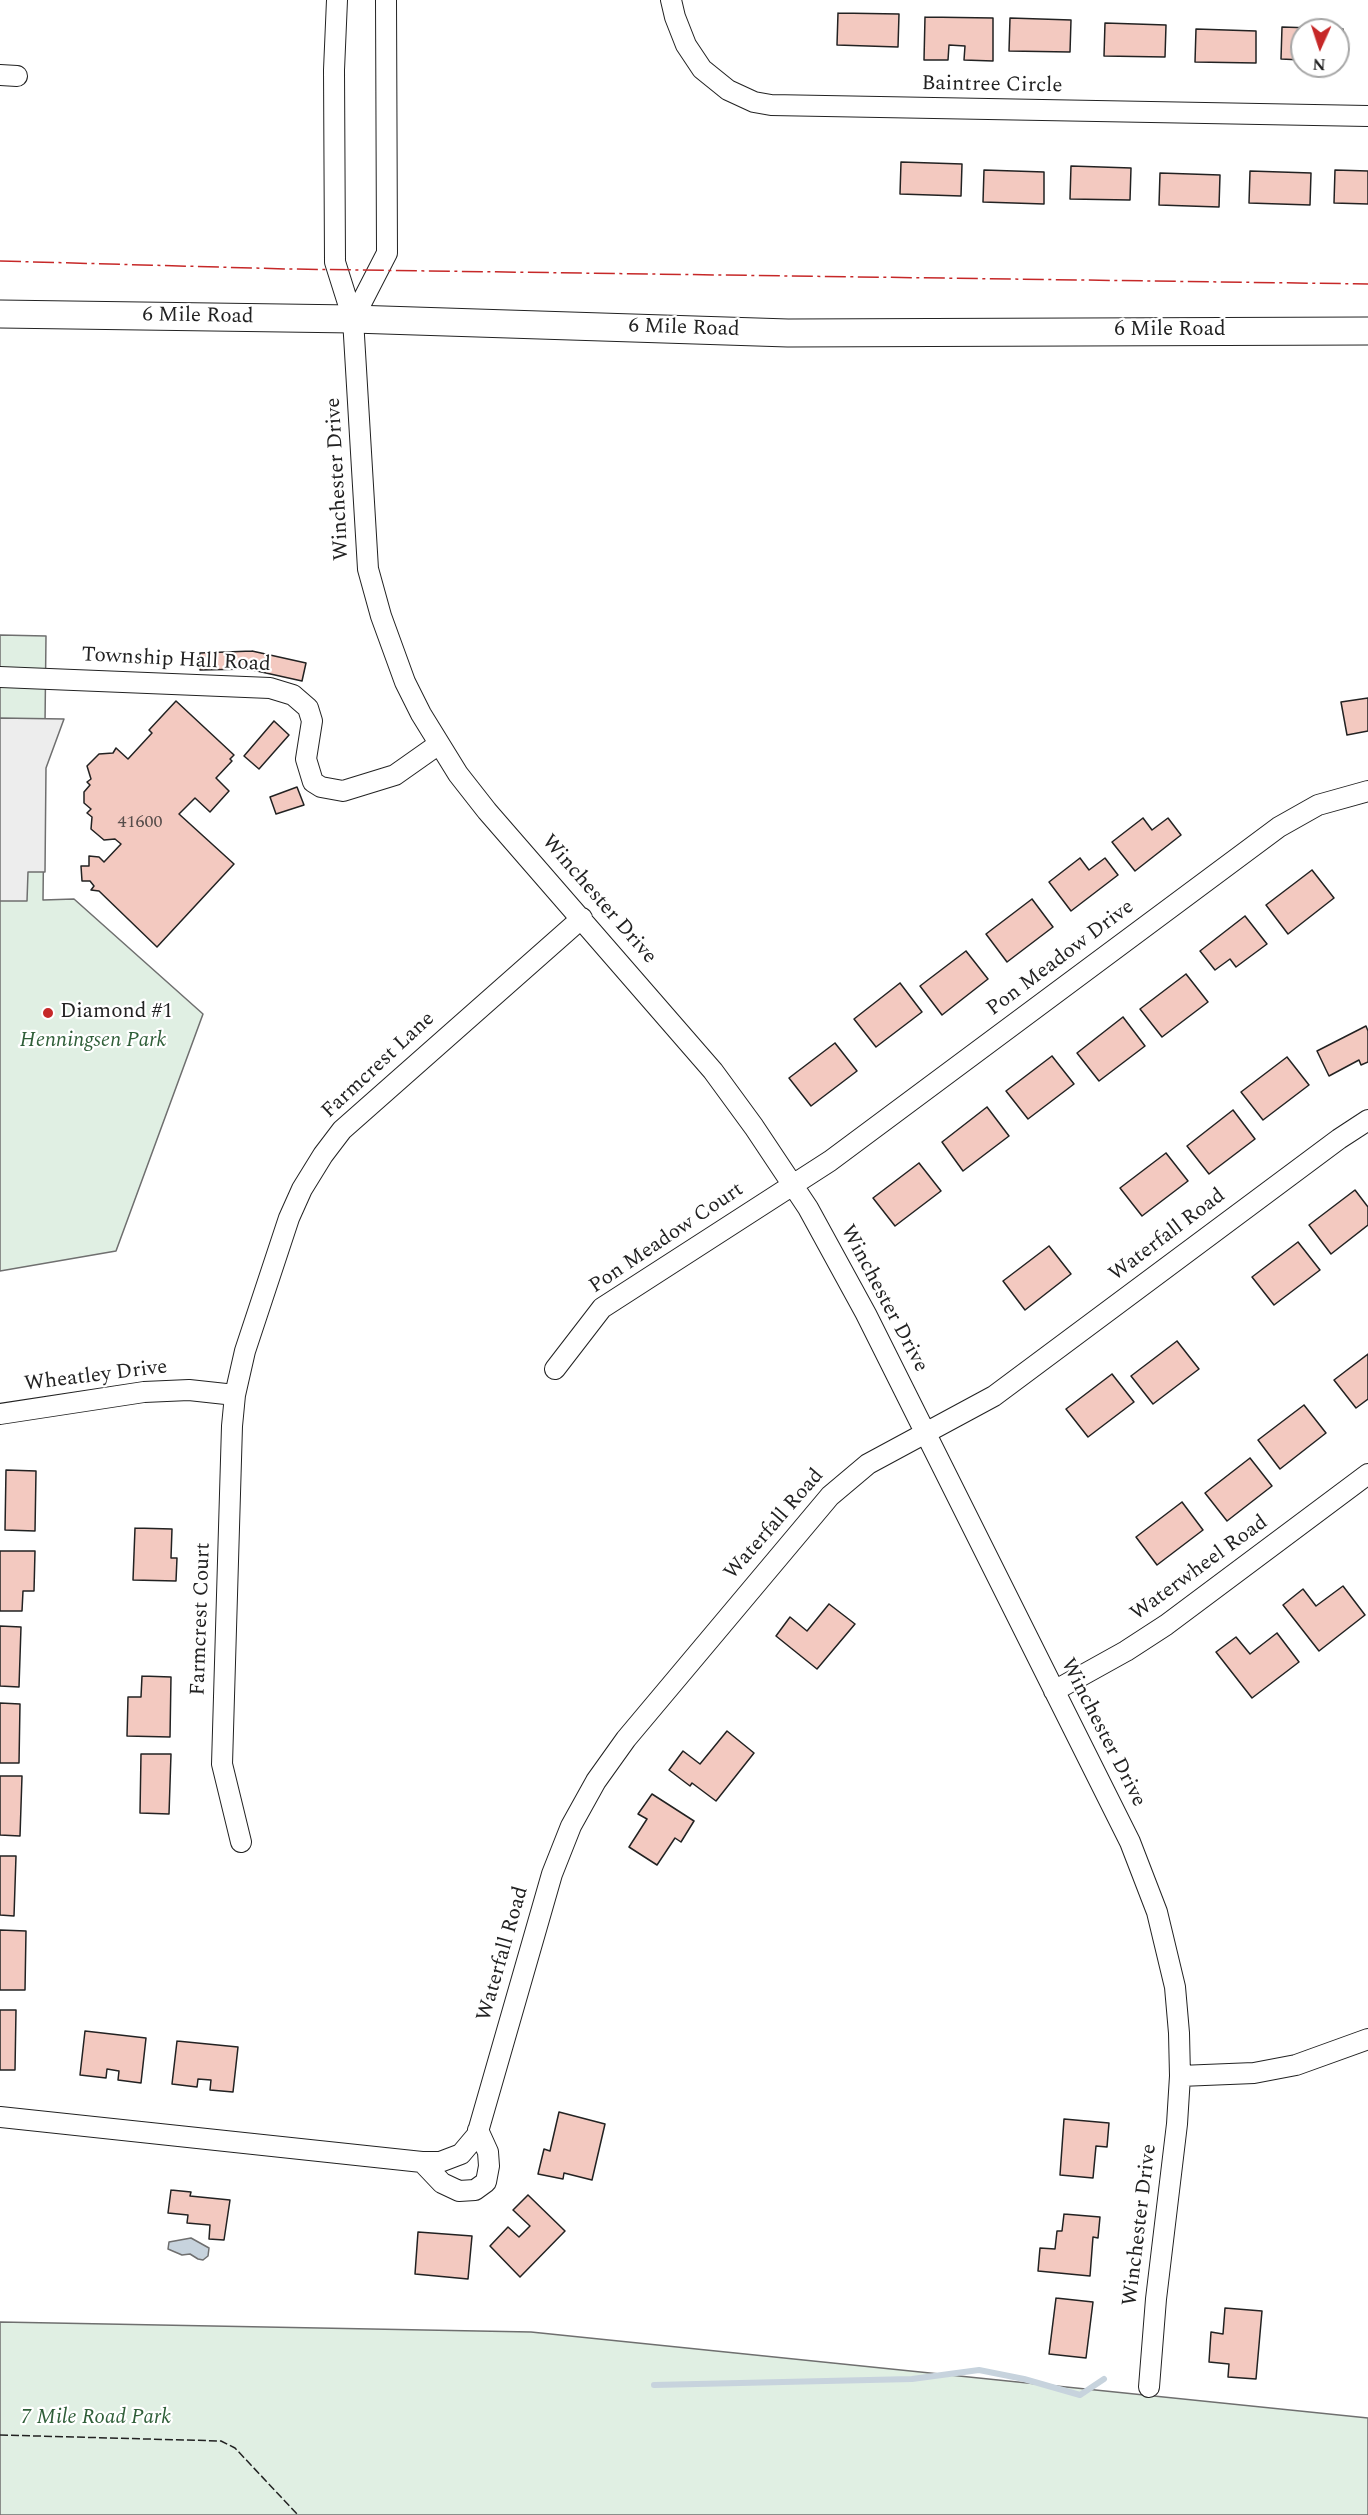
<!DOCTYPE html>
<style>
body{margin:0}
#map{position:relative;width:1368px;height:2515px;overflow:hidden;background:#fff;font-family:Spectral,serif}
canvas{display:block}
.north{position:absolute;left:1290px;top:18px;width:60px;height:60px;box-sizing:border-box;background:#fff;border:2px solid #a7a7a7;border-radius:50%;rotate:183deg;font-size:16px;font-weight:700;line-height:24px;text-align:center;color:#222}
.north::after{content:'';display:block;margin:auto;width:21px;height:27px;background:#c62828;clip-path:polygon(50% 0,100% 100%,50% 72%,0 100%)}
</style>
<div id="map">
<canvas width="1368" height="2515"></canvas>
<div class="north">N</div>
</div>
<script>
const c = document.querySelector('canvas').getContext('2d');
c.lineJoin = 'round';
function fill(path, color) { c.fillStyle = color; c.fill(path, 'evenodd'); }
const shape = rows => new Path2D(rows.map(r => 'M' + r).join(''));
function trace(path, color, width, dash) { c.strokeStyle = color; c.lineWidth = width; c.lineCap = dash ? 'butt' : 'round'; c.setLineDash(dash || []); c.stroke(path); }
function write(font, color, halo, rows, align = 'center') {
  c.font = font + ' Spectral,serif'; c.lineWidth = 4.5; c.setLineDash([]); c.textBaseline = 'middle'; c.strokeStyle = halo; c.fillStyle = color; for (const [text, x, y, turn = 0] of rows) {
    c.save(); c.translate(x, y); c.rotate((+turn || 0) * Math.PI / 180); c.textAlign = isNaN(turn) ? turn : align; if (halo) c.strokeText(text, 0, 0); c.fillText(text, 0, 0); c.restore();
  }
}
const green = shape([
 [0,635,46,636,43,900,74,899,203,1014,116,1251,0,1271,0,635],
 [0,2322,531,2332,1368,2418,1368,2515,0,2515,0,2322]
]);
fill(green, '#e0efe3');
trace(green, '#6f6f6f', 1.5);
const parking = shape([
 [0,718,64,719,46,768,45,872,28,872,27,901,0,901,0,718]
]);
fill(parking, '#ededed');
trace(parking, '#6f6f6f', 1.5);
const water = shape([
 [191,2238,209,2248,208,2256,203,2260,198,2259,190,2254,182,2255,168,2249,169,2242,191,2238]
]);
fill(water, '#c7d3dd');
trace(water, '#6f6f6f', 1.5);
trace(shape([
 [654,2385,912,2379,979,2370,1024,2379,1080,2395,1104,2379]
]), '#c7d3dd', 6);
const building = shape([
 [838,13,899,14,898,47,837,45,838,13],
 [925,17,993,18,993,61,964,60,965,46,949,45,948,60,924,60,925,17],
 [1010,18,1071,20,1070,52,1009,51,1010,18],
 [1105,23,1166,25,1165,57,1104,56,1105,23],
 [1282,27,1343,29,1342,61,1338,60,1338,30,1302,30,1302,60,1281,59,1282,27],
 [1196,29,1256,31,1256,63,1195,62,1196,29],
 [901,162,962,164,961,196,900,194,901,162],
 [1071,166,1131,168,1130,200,1070,199,1071,166],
 [984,170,1044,172,1044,204,983,202,984,170],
 [1335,170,1368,171,1368,204,1334,203,1335,170],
 [1250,171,1311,173,1310,205,1249,203,1250,171],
 [1160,173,1220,175,1219,207,1159,205,1160,173],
 [252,651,306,663,302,681,248,669,200,670,200,653,252,651],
 [1368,698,1368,731,1347,735,1341,702,1368,698],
 [176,701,234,755,230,759,232,761,216,778,229,791,210,812,195,798,179,814,234,864,157,947,99,891,91,890,94,886,90,881,82,881,81,866,89,866,89,856,99,857,104,862,121,844,115,839,104,840,91,829,92,817,87,813,91,809,84,803,84,792,90,785,87,782,91,779,87,766,99,754,113,753,116,748,128,759,152,733,149,730,176,701],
 [274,721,289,735,259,769,244,756,274,721],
 [297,787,304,805,276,814,270,797,297,787],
 [1143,818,1152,830,1168,818,1181,835,1135,871,1112,842,1143,818],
 [1080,858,1089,870,1105,858,1118,875,1071,911,1049,882,1080,858],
 [1312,870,1334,898,1288,934,1266,905,1312,870],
 [1032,899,1053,927,1007,962,986,934,1032,899],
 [1245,916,1267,944,1236,967,1230,959,1215,970,1200,951,1245,916],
 [966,951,988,979,942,1015,920,986,966,951],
 [1186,974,1208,1002,1162,1037,1140,1009,1186,974],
 [900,983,922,1012,876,1047,854,1019,900,983],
 [1123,1017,1145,1046,1099,1081,1077,1053,1123,1017],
 [1366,1026,1368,1031,1368,1062,1361,1065,1359,1060,1329,1076,1317,1051,1366,1026],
 [835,1043,857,1071,811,1106,789,1078,835,1043],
 [1052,1056,1074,1084,1028,1119,1006,1091,1052,1056],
 [1287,1057,1309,1085,1263,1120,1241,1092,1287,1057],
 [987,1107,1009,1136,963,1171,942,1142,987,1107],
 [1233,1110,1255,1139,1209,1174,1187,1146,1233,1110],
 [1166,1153,1188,1181,1142,1216,1120,1188,1166,1153],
 [919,1163,941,1191,895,1226,873,1198,919,1163],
 [1355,1190,1368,1207,1368,1225,1331,1254,1309,1225,1355,1190],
 [1298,1242,1320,1270,1274,1305,1252,1277,1298,1242],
 [1049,1246,1071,1274,1025,1310,1003,1281,1049,1246],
 [1177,1341,1199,1369,1153,1404,1131,1376,1177,1341],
 [1368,1354,1368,1399,1356,1408,1334,1380,1368,1354],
 [1112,1374,1134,1402,1088,1437,1066,1409,1112,1374],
 [1304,1405,1326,1433,1280,1469,1258,1440,1304,1405],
 [1250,1458,1272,1486,1227,1521,1205,1493,1250,1458],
 [6,1470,36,1471,35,1531,5,1530,6,1470],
 [1182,1502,1203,1530,1157,1565,1136,1537,1182,1502],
 [135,1528,172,1529,171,1558,177,1558,176,1581,133,1580,135,1528],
 [0,1551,35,1551,34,1591,23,1591,22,1611,0,1611,0,1551],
 [1343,1586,1365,1615,1319,1651,1283,1605,1303,1589,1316,1606,1343,1586],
 [829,1604,855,1624,817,1669,776,1636,790,1617,807,1631,829,1604],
 [0,1626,21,1627,19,1687,0,1686,0,1626],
 [1277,1633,1299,1662,1252,1698,1216,1652,1236,1637,1250,1654,1277,1633],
 [142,1676,171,1677,170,1737,127,1736,128,1697,141,1697,142,1676],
 [0,1703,20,1704,19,1763,0,1763,0,1703],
 [727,1731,754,1753,716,1801,692,1783,690,1786,669,1770,683,1751,700,1764,727,1731],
 [141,1754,171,1754,169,1814,140,1813,141,1754],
 [0,1776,22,1776,20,1836,0,1835,0,1776],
 [652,1794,694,1821,681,1842,675,1838,657,1865,629,1847,647,1819,638,1814,652,1794],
 [0,1856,16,1856,14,1916,0,1915,0,1856],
 [0,1930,26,1931,25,1990,0,1990,0,1930],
 [0,2010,16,2010,15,2070,0,2070,0,2010],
 [85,2031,146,2038,141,2083,118,2080,119,2071,107,2069,106,2078,80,2075,85,2031],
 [177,2041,238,2047,233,2092,210,2090,211,2080,198,2079,197,2087,172,2084,177,2041],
 [559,2112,605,2124,592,2180,564,2173,563,2179,538,2174,544,2149,550,2151,559,2112],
 [1064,2119,1109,2123,1107,2147,1096,2146,1093,2178,1060,2175,1064,2119],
 [171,2190,191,2192,190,2196,230,2200,224,2240,209,2239,210,2225,187,2223,188,2215,168,2213,171,2190],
 [528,2195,565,2231,520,2277,490,2246,508,2227,519,2237,530,2226,513,2210,528,2195],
 [1064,2214,1100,2217,1098,2238,1093,2237,1090,2276,1038,2271,1040,2248,1055,2249,1057,2231,1062,2231,1064,2214],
 [418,2232,472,2236,468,2279,415,2274,418,2232],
 [1056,2298,1093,2302,1086,2358,1049,2354,1056,2298],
 [1225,2308,1262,2311,1256,2379,1228,2377,1229,2364,1209,2362,1211,2332,1223,2334,1225,2308]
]);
fill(building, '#f3c9c0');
trace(building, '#222', 1.5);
const street = shape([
 [337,0,334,70,335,262,353,319,368,569,381,616,405,682,421,714,458,774,487,811,713,1071,754,1127,808,1208,866,1314,1130,1842,1157,1912,1175,1987,1179,2033,1180,2076,1177,2124,1156,2299,1149,2387],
 [671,0,675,17,686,45,702,69,728,90,754,102,771,105,1368,116],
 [0,75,17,76],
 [353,319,387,253,386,0],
 [0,677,270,688,293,695,308,708,312,721,306,759,313,782,321,787,343,791,395,775,439,744],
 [555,1369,602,1308,830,1161,1279,827,1318,805,1368,791],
 [0,1414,144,1392,189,1390,235,1395],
 [1054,1691,1126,1651,1166,1625,1368,1474],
 [241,1842,222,1764,232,1426,235,1395,245,1351,289,1218,302,1189,323,1155,342,1130,582,918],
 [1180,2076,1254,2073,1296,2065,1368,2039],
 [0,2117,422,2162,440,2162,461,2154,477,2135,552,1874,571,1826,596,1781,626,1739,830,1496,868,1464,994,1396,1339,1139,1368,1120],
 [422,2162,442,2183,459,2191,475,2190,486,2182,489,2166,488,2152,478,2130]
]);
const secondary = shape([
 [0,314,353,319,788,333,1368,331]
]);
trace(street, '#222', 22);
trace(secondary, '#222', 29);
trace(street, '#fff', 20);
trace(secondary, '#fff', 27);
trace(shape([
 [0,2435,221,2441,235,2448,298,2515]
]), '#222', 1.5, [8, 3]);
trace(shape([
 [0,261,289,269,1368,284]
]), '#c62828', 1.5, [21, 4.5, 3, 4.5]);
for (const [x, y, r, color] of [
 [48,1013,6,"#c62828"]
]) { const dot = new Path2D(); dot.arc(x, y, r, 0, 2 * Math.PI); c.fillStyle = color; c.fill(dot); trace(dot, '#fff', 2); }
write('18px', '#564c4a', null, [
 ["41600",140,823]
]);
write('21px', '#222', '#fff', [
 ["Baintree Circle",992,86,1],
 ["6 Mile Road",198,317,1],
 ["6 Mile Road",684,329,2],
 ["6 Mile Road",1170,331],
 ["Winchester Drive",339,479,-93],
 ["Township Hall Road",176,661,3],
 ["Winchester Drive",598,900,49],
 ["Pon Meadow Drive",1061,959,-37],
 ["Farmcrest Lane",379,1066,-43],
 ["Waterfall Road",1168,1236,-37],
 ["Pon Meadow Court",667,1239,-34],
 ["Winchester Drive",883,1299,62],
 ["Wheatley Drive",96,1377,-7],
 ["Waterfall Road",775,1525,-49],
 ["Waterwheel Road",1200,1569,-36],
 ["Farmcrest Court",202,1619,-88],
 ["Winchester Drive",1102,1733,63],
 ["Waterfall Road",504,1954,-74],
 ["Winchester Drive",1141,2225,-83]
]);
write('21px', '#222', '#fff', [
 ["Diamond #1",60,1013]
], 'left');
write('italic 21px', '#2f5e38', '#fff', [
 ["Henningsen Park",93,1042],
 ["7 Mile Road Park",96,2419]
]);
</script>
